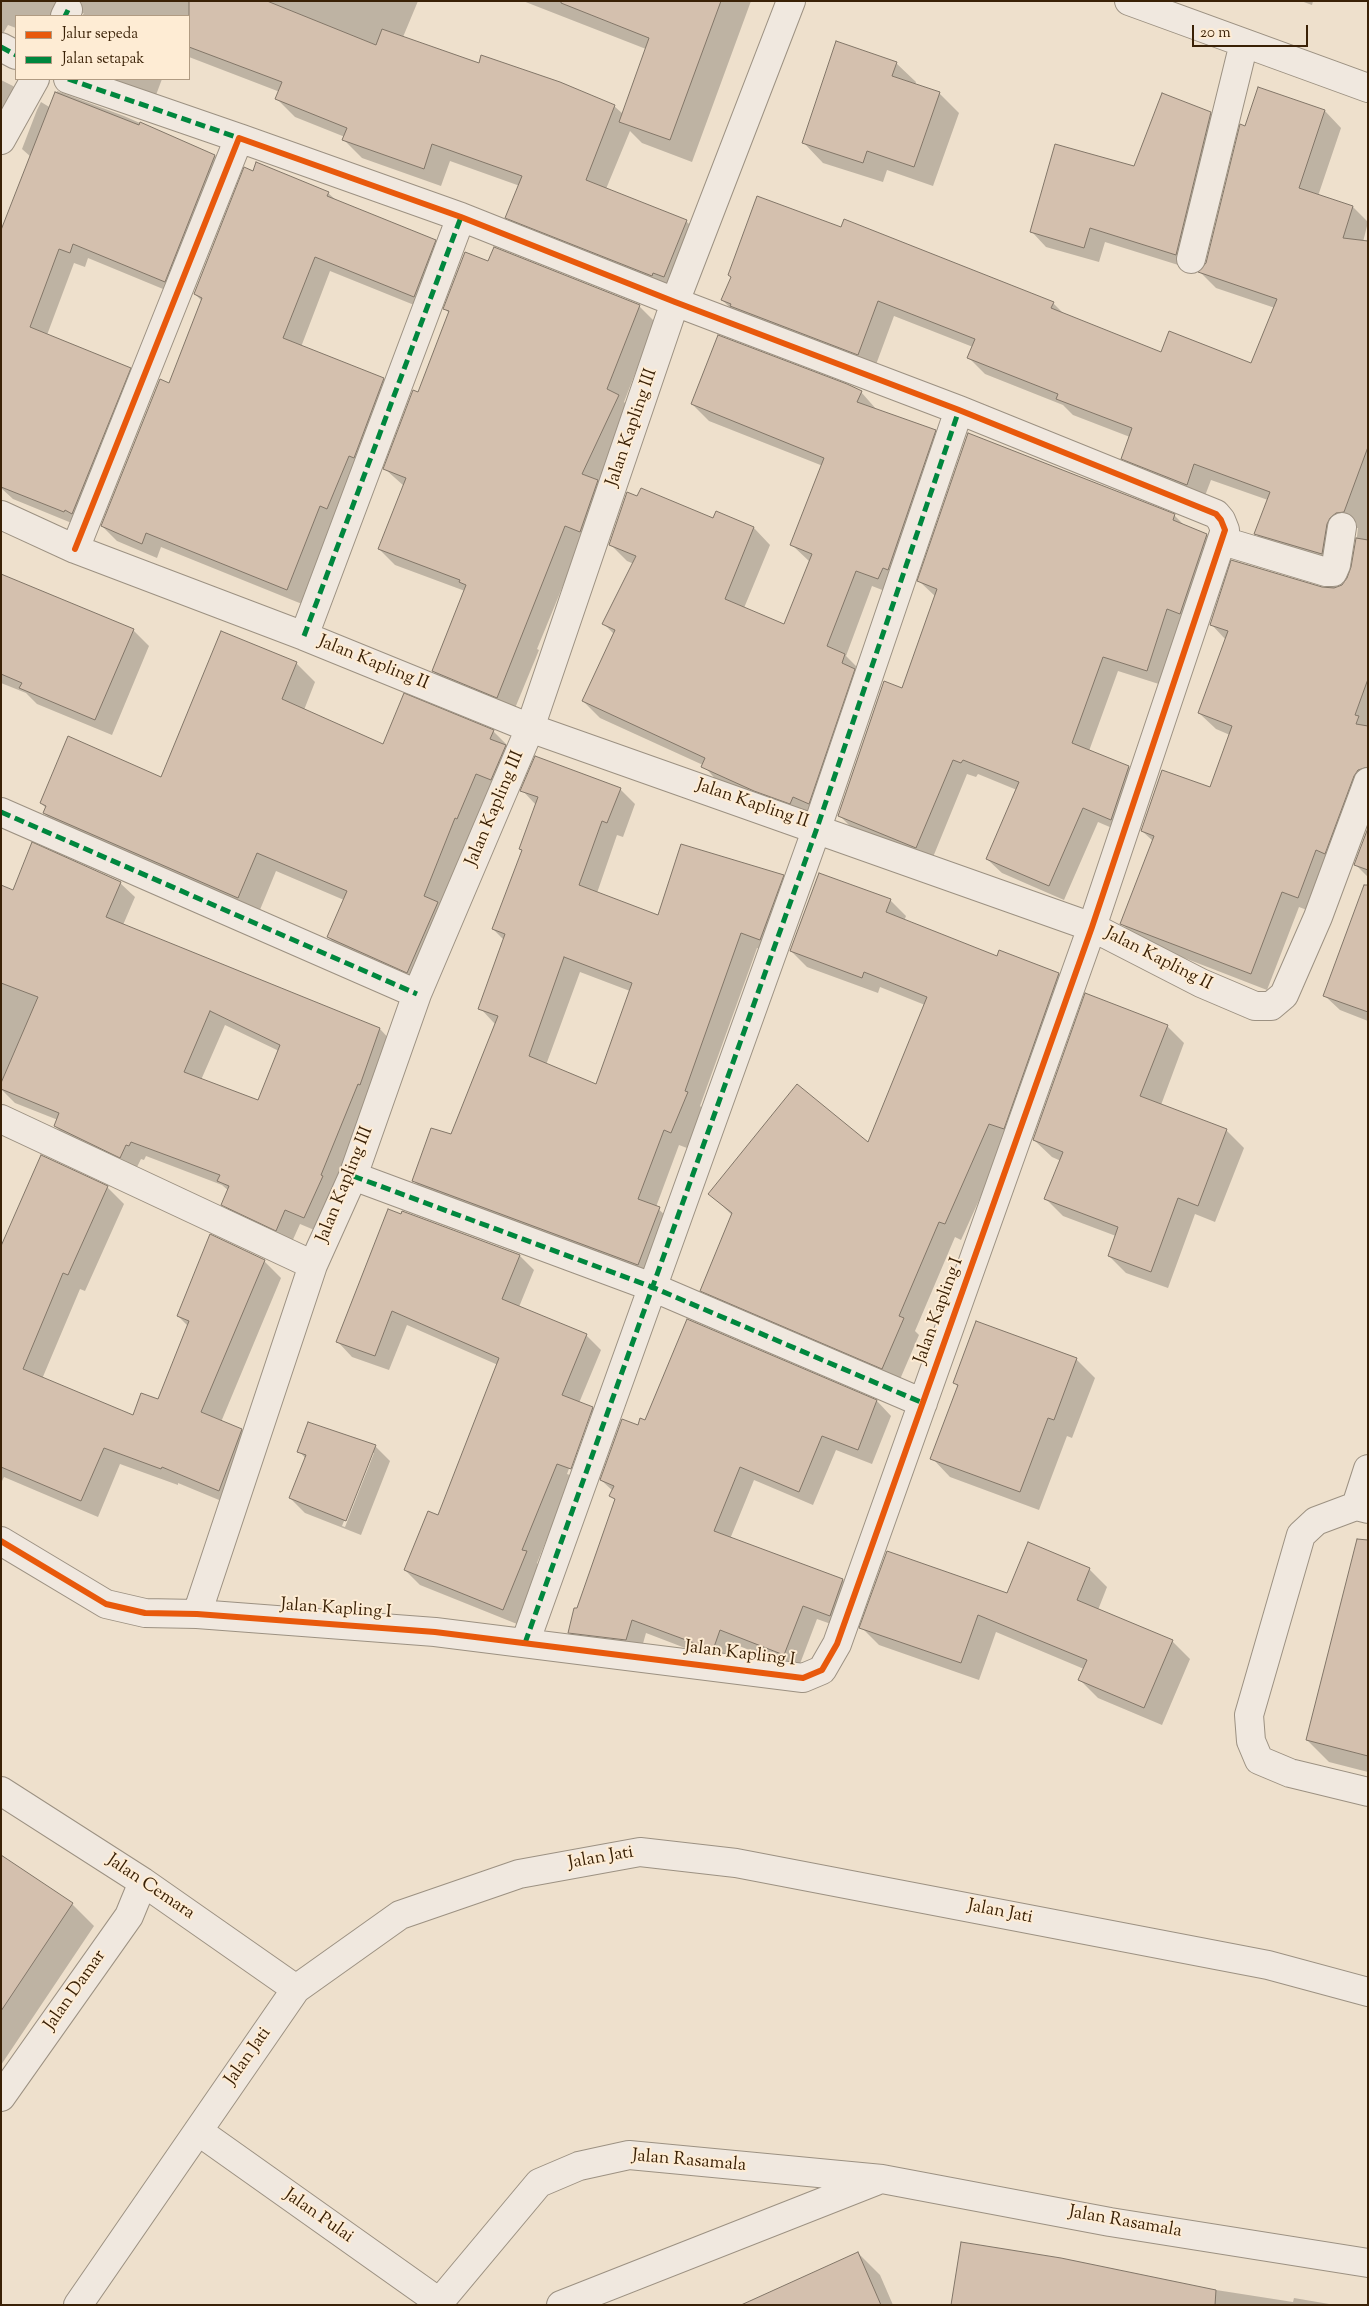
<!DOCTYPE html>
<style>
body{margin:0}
#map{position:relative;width:1369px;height:2306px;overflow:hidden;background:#eee0cc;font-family:"Sorts Mill Goudy",serif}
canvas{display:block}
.frame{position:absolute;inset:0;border:2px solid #3a2106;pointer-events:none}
.legend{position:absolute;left:15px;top:15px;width:175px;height:65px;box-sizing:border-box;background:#feecd4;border:1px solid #b09b82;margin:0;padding:6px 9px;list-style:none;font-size:15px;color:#3a2106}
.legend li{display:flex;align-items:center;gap:10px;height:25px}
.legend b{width:25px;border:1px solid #b09b82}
.scale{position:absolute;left:1192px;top:25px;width:116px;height:22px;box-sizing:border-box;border:2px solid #3a2106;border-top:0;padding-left:6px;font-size:15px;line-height:18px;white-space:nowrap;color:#3a2106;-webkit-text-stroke:4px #feecd4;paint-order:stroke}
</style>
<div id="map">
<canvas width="1369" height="2306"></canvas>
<div class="frame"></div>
<ul class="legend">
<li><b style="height:6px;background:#e8590c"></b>Jalur sepeda</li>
<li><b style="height:6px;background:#00873e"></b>Jalan setapak</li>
</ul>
<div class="scale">20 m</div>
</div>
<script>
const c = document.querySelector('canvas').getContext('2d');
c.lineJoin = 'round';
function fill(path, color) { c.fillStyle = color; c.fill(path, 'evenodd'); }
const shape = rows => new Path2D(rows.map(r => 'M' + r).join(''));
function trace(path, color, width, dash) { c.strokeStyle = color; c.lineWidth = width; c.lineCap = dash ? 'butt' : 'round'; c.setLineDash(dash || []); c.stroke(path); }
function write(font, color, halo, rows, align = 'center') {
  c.font = font + ' "Sorts Mill Goudy",serif'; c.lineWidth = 4; c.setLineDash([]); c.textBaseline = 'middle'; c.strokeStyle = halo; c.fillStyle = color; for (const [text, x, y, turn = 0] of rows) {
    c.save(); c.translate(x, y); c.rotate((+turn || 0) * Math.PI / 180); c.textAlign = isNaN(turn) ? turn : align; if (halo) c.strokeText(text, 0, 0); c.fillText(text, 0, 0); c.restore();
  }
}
fill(shape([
 [1,1,418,1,403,37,479,64,614,106,623,114,646,49,523,1,751,1,692,162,642,143,630,131,606,189,686,221,704,239,682,294,525,235,507,218,520,186,450,161,441,186,362,158,344,140,345,137,295,117,277,99,280,92,189,57,189,16,82,16,84,13,76,16,16,16,16,28,8,25,1,37],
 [1301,1,1313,1,1312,5],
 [896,63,916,82,915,85,939,93,959,113,933,186,887,170,883,182,823,163,804,143],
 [83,79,162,79,153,103],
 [1,80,13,86,31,104,1,144],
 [1259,89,1325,111,1341,128,1318,196,1353,207,1368,222,1363,242,1368,243,1368,797,1315,913,1299,907,1267,990,1138,940,1121,923,1153,841,1142,831,1211,789,1230,735,1216,729,1199,713,1226,640,1211,624,1322,588,1342,586,1348,579,1353,568,1358,528,1353,528,1338,570,1272,550,1256,534,1268,500,1211,480,1203,501,1138,474,1122,458,1130,437,1073,415,1063,405,985,374,969,358,973,347,894,316,874,370,739,316,722,300,732,277,1053,303,1066,316,1162,353,1252,364,1275,308,1216,288,1200,272,1207,263],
 [57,91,124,116,215,156,230,171,180,296,88,258,85,267,74,263,47,335,130,369,145,384,79,526,13,499,1,488,1,233,31,157,22,149,37,110,41,102,51,108],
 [1210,113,1225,128,1191,269,1105,242,1099,262,1046,247,1032,232,1135,168],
 [328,193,337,201,435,241,450,256,429,311,330,271,301,347,383,379,398,394,302,604,161,547,157,558,117,541,102,526,169,385,202,301,195,294],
 [488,263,639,306,655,322,624,402,634,412,537,649,539,650,513,713,449,687,433,671,465,591,395,565,379,549,404,486,385,469,419,393,450,314,445,309],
 [861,392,877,410,935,431,952,448,895,595,872,586,846,656,861,671,826,819,719,783,703,765,600,718,583,701,614,634,604,624,634,564,627,561,610,544,714,520,717,513,754,528,770,545,744,608,785,626,810,562,792,545,823,466,709,421,692,404],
 [969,434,1175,516,1185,526,1207,535,1222,550,1162,685,1118,671,1089,751,1129,767,1144,782,1126,834,1098,822,1064,900,1002,873,987,859,1017,790,978,774,976,777,967,774,931,862,854,830,839,815,902,690,936,597,919,581],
 [1,575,133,630,149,646,112,735,37,704,26,693,1,683],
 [221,633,296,663,315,682,304,710,384,745,493,731,512,750,426,991,347,956,328,937,344,900,276,871,257,917,63,832,44,813,46,808,41,803,162,778],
 [620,789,635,804,623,837,617,835,597,893,659,917,783,876,798,892,776,955,757,948,700,1106,703,1109,687,1148,679,1145,656,1207,675,1224,654,1280,429,1197,414,1181,451,1136,495,1024,480,1008,504,940,493,929,523,851,536,805,522,790],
 [580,972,630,991,597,1085,546,1065],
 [1368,831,1368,877,1355,864],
 [120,883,135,897,123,925,380,1029,394,1044,319,1232,300,1224,291,1244,238,1219,223,1205,229,1191,222,1185,146,1156,144,1160,141,1159,135,1171,70,1141,55,1126,58,1120,15,1103,1,1089,1,891],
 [225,1025,279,1051,259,1102,201,1080],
 [890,900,906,916,904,921,998,958,1058,974,1074,990,961,1240,955,1237,915,1331,919,1335,898,1384,718,1306,702,1290,732,1215,710,1194,869,1144,925,1005,880,987,878,993,807,967,791,951],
 [1368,933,1368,1021,1340,1010,1325,996],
 [1167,1026,1184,1043,1161,1105,1226,1130,1244,1148,1215,1222,1195,1214,1168,1288,1126,1273,1109,1256,1116,1236,1063,1216,1046,1199,1061,1161,1052,1157,1034,1140],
 [107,1187,124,1204,85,1291,80,1289,42,1379,133,1417,159,1400,188,1326,178,1316,264,1261,281,1278,221,1422,241,1430,258,1447,236,1507,178,1483,178,1485,120,1464,98,1517,4,1477,1,1483,1,1250],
 [388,1210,520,1256,534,1270,519,1307,586,1335,601,1350,579,1403,592,1408,607,1423,572,1477,537,1563,540,1567,517,1624,420,1585,405,1570,439,1517,498,1365,407,1325,389,1370,352,1357,338,1342],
 [589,1414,592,1414,570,1475,567,1474],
 [688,1321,877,1401,891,1416,872,1464,836,1450,813,1505,754,1480,730,1539,843,1580,857,1594,845,1629,817,1619,798,1669,734,1644,727,1664,646,1633,640,1654,583,1647,569,1632,616,1501,611,1496,613,1491,601,1480,638,1426,645,1421],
 [1076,1359,1095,1378,1072,1438,1067,1436,1039,1510,950,1477,932,1458,958,1387,955,1383],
 [375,1446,390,1461,361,1535,305,1513,290,1498,306,1459,299,1451],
 [371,1453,374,1453,345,1527,342,1526],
 [1089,1569,1107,1587,1098,1610,1172,1641,1190,1659,1162,1725,1098,1698,1080,1680,1084,1669,996,1632,979,1680,879,1645,861,1627,1007,1595],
 [1368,1577,1368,1772,1329,1762,1307,1740],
 [1,1856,72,1904,94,1926,1,2065],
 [858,2253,880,2275,893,2305,743,2305],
 [1184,2285,1293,2302,1294,2298,1335,2305,953,2305]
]), '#0003');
const building = shape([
 [189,1,267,1,376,45,382,29,479,63,481,55,560,82,615,105,586,180,687,220,664,277,653,273,652,276,505,218,522,176,432,144,424,169,342,140,347,128,275,99,282,82,189,47,189,1],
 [561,1,721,1,670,140,619,122,649,38,561,3,561,1],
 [836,41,897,62,892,76,940,92,914,167,867,151,863,163,802,143,836,41],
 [1258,87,1325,110,1299,188,1353,206,1343,238,1368,241,1368,447,1344,512,1336,513,1330,518,1327,524,1322,554,1254,534,1270,492,1194,464,1187,485,1121,459,1132,428,1056,399,1058,394,967,358,975,339,878,301,858,355,730,306,731,304,721,300,731,277,728,275,757,196,841,227,844,219,1054,302,1051,308,1161,352,1169,331,1251,363,1277,299,1198,272,1206,263,1240,124,1245,126,1258,87],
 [55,92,139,125,140,122,215,155,165,282,73,244,70,253,59,249,30,327,131,368,72,514,65,510,64,512,1,487,1,230,55,92],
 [1162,93,1211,112,1176,255,1090,228,1084,248,1030,232,1055,144,1134,166,1162,93],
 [256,162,329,192,327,196,436,240,414,297,315,257,283,338,384,378,354,458,349,456,327,509,320,506,287,590,146,533,142,544,101,526,160,379,169,383,202,298,194,294,244,167,253,171,256,162],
 [494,247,640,305,607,389,619,395,582,474,598,480,580,532,565,526,497,698,432,671,466,585,459,582,460,580,378,549,406,478,383,469,413,390,418,392,449,311,443,309,465,252,488,261,494,247],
 [718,335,847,384,862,391,857,402,936,430,888,570,883,568,878,579,856,571,827,646,845,654,842,663,855,669,809,804,793,797,790,804,754,791,701,767,705,758,582,701,615,630,602,624,636,556,609,545,627,492,637,496,641,488,713,518,716,511,754,527,725,599,784,624,812,554,790,545,824,458,691,404,718,335],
 [968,433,1175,514,1173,520,1207,534,1180,614,1167,609,1147,671,1103,657,1072,743,1129,766,1111,820,1083,808,1049,886,986,859,1019,782,963,760,961,763,953,760,916,848,838,816,884,681,902,688,937,589,917,581,968,433],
 [1356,538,1368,540,1368,679,1355,715,1359,716,1356,724,1368,726,1368,767,1358,770,1354,776,1325,854,1316,850,1298,898,1282,892,1251,974,1120,924,1154,836,1141,831,1162,770,1210,787,1232,726,1198,713,1228,631,1210,625,1231,560,1322,587,1334,588,1342,585,1347,578,1351,567,1356,538],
 [1,574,134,629,95,720,19,688,22,683,1,674,1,574],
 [221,631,297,662,282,699,383,744,404,693,494,730,490,739,506,745,491,780,476,774,457,819,455,818,424,896,438,902,407,973,327,937,347,891,257,853,238,898,43,813,46,806,40,803,68,736,161,777,221,631],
 [535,756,621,788,607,823,602,821,579,885,658,915,681,844,784,875,760,940,741,933,685,1091,688,1092,671,1133,664,1130,638,1199,660,1207,638,1265,412,1181,431,1128,451,1134,498,1016,478,1009,505,934,492,929,522,850,519,849,538,797,520,791,535,756],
 [564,957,632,983,596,1084,529,1056,564,957],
 [1368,828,1368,870,1354,865,1368,828],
 [32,842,121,882,106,917,380,1028,360,1085,358,1084,321,1175,323,1176,304,1218,285,1210,276,1231,221,1205,229,1186,217,1181,220,1175,131,1142,129,1146,126,1145,120,1158,54,1126,59,1113,1,1089,1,1083,38,997,1,983,1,885,13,890,32,842],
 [210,1011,280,1045,258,1100,184,1072,210,1011],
 [819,873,891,899,886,912,997,956,999,950,1059,973,1004,1129,989,1124,945,1224,939,1222,899,1316,904,1318,882,1369,700,1291,732,1213,708,1194,797,1084,868,1142,927,997,864,972,862,978,790,951,819,873],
 [1364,885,1368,885,1368,1012,1323,996,1364,885],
 [1085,993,1168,1025,1140,1096,1227,1129,1198,1206,1178,1198,1151,1272,1108,1256,1118,1227,1044,1199,1063,1152,1033,1140,1085,993],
 [41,1155,108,1186,68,1275,63,1273,23,1369,133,1415,141,1393,158,1399,189,1321,177,1316,210,1234,265,1260,201,1412,242,1429,219,1491,162,1467,161,1469,104,1448,81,1501,1,1467,1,1246,41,1155],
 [388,1209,401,1214,402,1211,520,1255,502,1299,587,1334,562,1395,593,1407,571,1469,557,1464,522,1550,527,1551,503,1610,404,1570,428,1511,438,1515,499,1358,392,1311,375,1356,336,1342,388,1209],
 [687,1319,877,1400,858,1450,822,1436,799,1492,740,1467,714,1531,843,1579,830,1616,803,1606,784,1655,720,1630,713,1650,632,1620,626,1640,568,1633,574,1608,577,1608,615,1499,609,1496,614,1486,600,1480,622,1419,638,1425,640,1418,645,1420,687,1319],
 [976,1321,1077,1358,1054,1420,1048,1418,1020,1492,930,1459,958,1385,953,1383,976,1321],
 [308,1422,376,1445,346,1521,289,1498,306,1455,297,1452,308,1422],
 [1357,1539,1368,1540,1368,1756,1306,1740,1357,1539],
 [1028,1542,1090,1568,1077,1600,1173,1640,1144,1708,1078,1680,1087,1660,978,1615,961,1663,859,1628,887,1551,1007,1593,1028,1542],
 [1,1855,73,1903,1,2011,1,1855],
 [961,2242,1061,2258,1216,2290,1215,2305,951,2305,961,2242],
 [858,2252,881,2305,741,2305,858,2252]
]);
fill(building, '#d4c0ae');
trace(building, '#827668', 1);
const minor = shape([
 [1129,1,1368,88],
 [65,16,68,10],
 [1,47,16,55],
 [68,79,239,138],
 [1,140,35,79],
 [1191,259,1244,43],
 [1,515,75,549,304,636,530,728,1092,927,1201,983,1255,1006,1271,1006,1284,995,1318,917,1368,782],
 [1223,541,1326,572,1333,572,1336,565,1342,527],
 [304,636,461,217],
 [1,812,417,994],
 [1,1119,313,1265],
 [353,1176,652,1287,923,1403],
 [1356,1506,1368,1469],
 [1368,1509,1356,1506,1316,1521,1301,1535,1249,1715,1251,1741,1259,1760,1290,1773,1368,1792],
 [1,1541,106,1604,145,1613,197,1614,435,1632,803,1678,822,1670,837,1644,1092,927,1225,530,1221,520,1216,514,959,410,675,302,461,217,239,138,75,549],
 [197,1614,313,1265,353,1176,417,994,530,728,675,302,791,1],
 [525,1643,817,828,959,410],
 [1,1791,143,1882,296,1989],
 [1,2097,129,1916,143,1882],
 [198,2131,439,2302],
 [78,2305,296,1989,400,1915,519,1874,640,1852,736,1863,1268,1965,1368,1992],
 [437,2305,539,2183,579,2166,629,2155,882,2179,1110,2222,1368,2263],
 [561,2305,876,2181]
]);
trace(minor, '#9c9182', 30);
trace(minor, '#f0e8df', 28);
trace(shape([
 [65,16,68,10],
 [1,47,16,55],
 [68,79,239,138],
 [304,636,461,217],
 [1,812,417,994],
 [353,1176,652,1287,923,1403],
 [525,1643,817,828,959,410]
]), '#00873e', 5, [10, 5]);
trace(shape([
 [1,1541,106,1604,145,1613,197,1614,435,1632,803,1678,822,1670,837,1644,1092,927,1225,530,1221,520,1216,514,959,410,675,302,461,217,239,138,75,549]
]), '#e8590c', 6);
write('18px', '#3a2106', '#feecd4', [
 ["Jalan Kapling III",633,428,-71],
 ["Jalan Kapling II",373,664,22],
 ["Jalan Kapling II",752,805,19],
 ["Jalan Kapling III",496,809,-67],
 ["Jalan Kapling II",1158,960,27],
 ["Jalan Kapling III",346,1185,-68],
 ["Jalan Kapling I",940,1311,-70],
 ["Jalan Kapling I",336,1610,4],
 ["Jalan Kapling I",740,1655,7],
 ["Jalan Jati",601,1859,-10],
 ["Jalan Cemara",150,1888,34],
 ["Jalan Jati",1000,1913,11],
 ["Jalan Damar",76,1991,-55],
 ["Jalan Jati",249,2057,-55],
 ["Jalan Rasamala",689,2162,5],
 ["Jalan Pulai",318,2217,35],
 ["Jalan Rasamala",1125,2223,10]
]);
</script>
